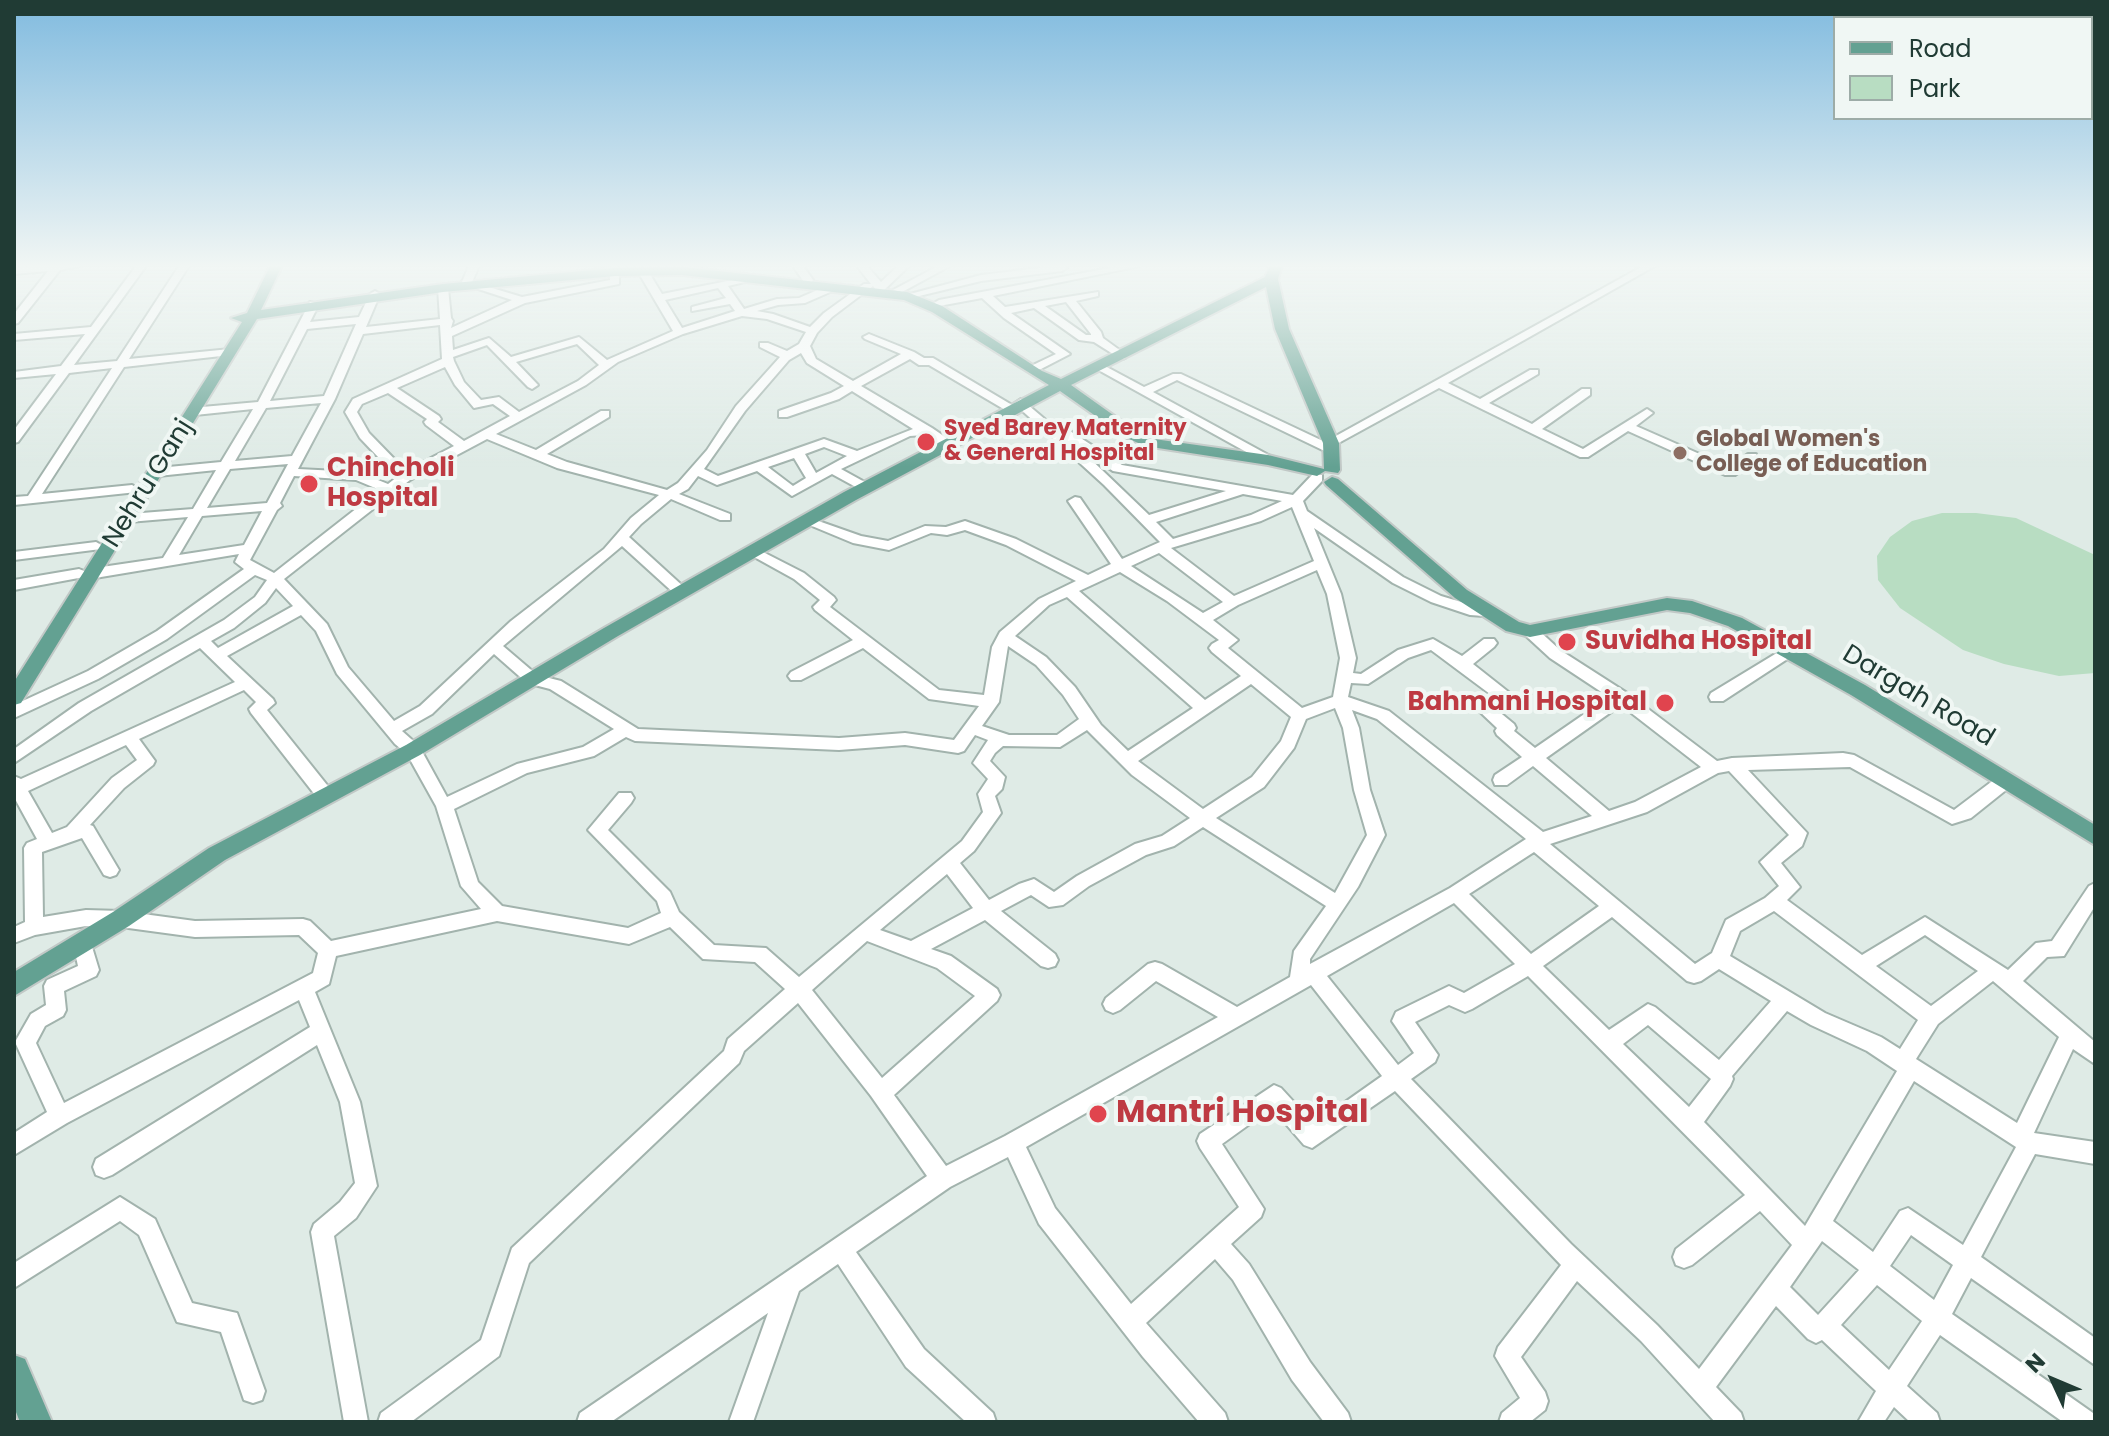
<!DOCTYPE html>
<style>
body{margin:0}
#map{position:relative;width:2109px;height:1436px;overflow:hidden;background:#dfebe6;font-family:Poppins,sans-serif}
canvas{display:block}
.frame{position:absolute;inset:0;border:16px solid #203b34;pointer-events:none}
.legend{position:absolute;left:1833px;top:16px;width:260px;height:104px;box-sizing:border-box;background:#f0f7f4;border:2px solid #9daca7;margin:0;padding:10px 14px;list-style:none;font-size:24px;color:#203b34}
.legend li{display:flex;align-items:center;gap:16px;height:40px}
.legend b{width:40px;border:2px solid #9daca7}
.north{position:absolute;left:2013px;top:1340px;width:80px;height:80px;-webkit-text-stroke:6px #f0f7f4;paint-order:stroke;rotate:314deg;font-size:22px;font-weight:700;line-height:32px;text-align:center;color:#203b34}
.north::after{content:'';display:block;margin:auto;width:28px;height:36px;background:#203b34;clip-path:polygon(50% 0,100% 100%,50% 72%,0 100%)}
</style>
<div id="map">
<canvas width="2109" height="1436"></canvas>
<div class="frame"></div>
<ul class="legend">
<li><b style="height:10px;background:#63a192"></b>Road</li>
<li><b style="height:22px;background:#b8ddc2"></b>Park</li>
</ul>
<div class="north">N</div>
</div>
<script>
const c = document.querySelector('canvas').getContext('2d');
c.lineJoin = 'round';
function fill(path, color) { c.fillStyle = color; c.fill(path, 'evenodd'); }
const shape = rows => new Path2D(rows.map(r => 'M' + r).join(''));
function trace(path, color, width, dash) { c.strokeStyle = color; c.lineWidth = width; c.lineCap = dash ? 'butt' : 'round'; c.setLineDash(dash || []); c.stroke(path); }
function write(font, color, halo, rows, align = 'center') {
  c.font = font + ' Poppins,sans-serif'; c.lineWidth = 8; c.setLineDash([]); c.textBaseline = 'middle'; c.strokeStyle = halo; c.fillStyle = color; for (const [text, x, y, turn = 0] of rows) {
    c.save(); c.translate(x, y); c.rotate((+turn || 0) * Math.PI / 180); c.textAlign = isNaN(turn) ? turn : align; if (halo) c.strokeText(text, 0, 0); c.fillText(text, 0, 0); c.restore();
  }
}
fill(shape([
 [1942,513,1976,513,2016,518,2095,555,2095,673,2059,676,2004,664,1963,650,1900,608,1878,580,1877,556,1890,537,1912,521]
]), '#b8ddc2');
const minor = shape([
 [41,266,79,266,60,270,18,323,14,324,14,314,48,271,14,274,14,268,41,266],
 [136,266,146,266,74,365,117,361,179,266,189,266,129,359,230,349,236,352,230,355,124,367,42,494,132,485,139,489,137,492,14,505,14,497,28,496,112,368,69,373,18,442,14,443,14,430,56,374,14,378,14,372,61,366,85,334,14,340,14,334,91,327,136,266],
 [469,266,479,266,472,282,522,297,610,280,610,269,619,267,619,284,525,303,452,336,453,350,489,338,511,357,579,337,607,360,673,331,637,270,638,268,646,268,662,294,753,276,753,280,728,286,744,309,777,299,799,298,829,285,837,285,837,289,805,303,778,305,757,311,773,314,810,327,824,313,864,284,871,284,857,266,867,266,881,282,898,266,909,266,884,290,876,290,873,286,832,317,817,333,810,346,816,359,853,381,901,354,865,339,863,337,869,334,914,352,924,358,933,358,1017,408,1015,411,1007,411,929,365,919,365,910,359,861,386,932,428,951,441,951,447,943,447,924,435,910,436,841,469,870,485,870,491,865,492,832,474,792,496,757,471,717,485,698,476,688,489,679,494,730,514,730,520,720,520,671,499,641,524,629,537,686,589,688,592,686,595,676,595,622,546,503,646,537,675,561,681,638,729,839,738,905,733,954,740,979,706,929,699,863,648,801,680,791,680,788,676,791,672,853,640,815,610,813,607,820,600,794,579,747,553,749,550,759,550,804,573,834,597,836,600,830,607,939,690,984,695,992,647,1000,632,1039,599,1076,581,1006,545,965,530,947,535,931,533,889,550,853,543,800,521,807,517,861,536,888,541,925,526,946,527,965,521,1016,539,1088,575,1111,564,1068,501,1075,497,1080,498,1122,559,1160,542,1104,485,1017,406,1015,403,1021,399,1060,432,1070,431,1122,465,1293,495,1312,475,1322,475,1322,481,1303,501,1307,511,1403,577,1441,596,1471,605,1489,608,1491,611,1484,616,1470,615,1431,602,1393,583,1314,528,1341,594,1356,658,1353,673,1361,674,1398,650,1433,639,1462,656,1484,639,1494,639,1497,643,1494,647,1473,664,1511,694,1513,698,1511,702,1497,710,1514,724,1516,728,1514,731,1535,748,1609,697,1550,658,1525,635,1523,631,1530,626,1535,627,1560,650,1627,693,1717,761,1732,758,1843,753,1854,755,1954,810,1999,776,2011,776,2013,781,2011,786,1971,818,1952,824,1850,767,1748,770,1807,833,1802,846,1781,863,1800,887,1787,900,1862,955,1925,917,2008,970,2036,943,2052,941,2089,886,2095,883,2095,906,2064,956,2047,957,2023,981,2095,1042,2095,1064,2073,1049,2034,1133,2095,1142,2095,1164,2035,1154,1981,1257,2095,1338,2095,1365,1971,1278,1952,1314,2093,1413,2095,1422,2063,1422,1940,1335,1907,1386,1937,1413,1940,1422,1910,1422,1894,1407,1884,1422,1858,1422,1876,1391,1822,1340,1816,1343,1808,1339,1776,1306,1716,1387,1741,1413,1744,1422,1715,1422,1641,1341,1577,1281,1521,1357,1545,1392,1548,1401,1545,1410,1530,1422,1499,1422,1502,1413,1520,1398,1495,1356,1498,1347,1561,1265,1395,1091,1312,1148,1304,1145,1272,1108,1222,1144,1264,1209,1261,1217,1231,1244,1249,1264,1310,1362,1348,1413,1351,1422,1324,1422,1292,1380,1233,1280,1215,1259,1146,1323,1225,1413,1228,1422,1199,1422,1143,1357,1039,1224,1008,1157,950,1187,856,1252,924,1349,993,1413,996,1422,966,1422,906,1367,838,1264,799,1291,753,1422,729,1422,768,1313,611,1422,577,1422,580,1413,927,1176,871,1096,798,1003,744,1051,739,1063,529,1263,499,1356,411,1422,378,1422,381,1413,481,1340,512,1248,724,1051,728,1039,785,989,755,962,703,959,670,927,629,944,497,921,336,956,329,984,315,992,360,1102,377,1186,356,1218,334,1236,368,1422,344,1422,311,1232,314,1224,340,1202,355,1183,340,1102,317,1045,112,1175,104,1178,96,1175,93,1167,96,1159,310,1027,299,1000,67,1123,14,1155,14,1133,47,1112,15,1042,31,1014,46,1005,44,986,47,980,78,966,73,943,75,937,82,935,89,937,99,970,96,976,64,991,66,1010,63,1016,45,1026,36,1043,64,1103,313,973,318,953,299,935,195,937,121,927,86,926,35,935,14,943,14,927,25,922,24,848,27,843,37,839,14,797,14,776,21,779,235,682,200,648,91,711,14,763,14,749,79,703,224,620,255,597,267,580,255,575,167,639,98,679,14,718,14,705,88,671,157,631,244,569,235,562,239,554,95,578,88,573,95,568,163,558,188,517,129,522,122,518,129,514,193,509,216,470,158,476,152,472,158,468,221,462,253,409,195,415,191,414,191,408,258,402,310,302,319,304,310,322,359,317,370,294,375,291,380,294,366,327,440,319,438,288,443,285,448,288,451,318,453,321,451,328,512,300,463,284,462,282,469,266],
 [718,288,726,298,692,307,692,311,730,304,735,311,682,328,665,300,718,288],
 [742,316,767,319,806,332,799,344,787,351,768,343,760,343,760,347,780,357,736,406,707,450,678,483,667,490,567,462,547,454,609,417,609,411,601,411,536,450,496,434,586,385,618,362,683,334,742,316],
 [356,324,324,396,270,401,307,329,356,324],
 [440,325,442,359,353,399,345,412,360,438,397,477,388,484,358,472,298,469,335,399,363,334,440,325],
 [577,344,599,365,578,381,519,412,499,397,481,400,464,382,454,361,453,357,487,345,528,387,532,389,538,385,516,362,577,344],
 [801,353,807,363,844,386,831,393,779,411,779,417,787,417,839,399,852,391,913,429,857,451,824,439,718,476,704,469,745,411,789,360,801,353],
 [445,367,455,385,474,408,493,404,510,416,464,441,438,422,441,419,439,416,397,388,445,367],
 [388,393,427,419,424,422,426,425,454,446,406,471,369,433,357,412,362,404,388,393],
 [321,403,292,456,235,461,266,408,321,403],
 [487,439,557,468,659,495,631,518,604,549,511,621,420,706,394,721,348,667,327,624,284,579,410,480,487,439],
 [824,447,847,456,816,473,805,454,824,447],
 [1078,447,1113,471,1226,491,1149,515,1078,447],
 [794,458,806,478,793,486,768,467,794,458],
 [288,464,267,503,207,508,230,469,288,464],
 [294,476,356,480,380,490,274,573,250,560,277,510,282,506,280,503,294,476],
 [1243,494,1282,501,1251,515,1173,539,1156,522,1243,494],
 [1292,507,1314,561,1234,596,1171,548,1261,521,1292,507],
 [262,511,244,545,179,555,202,516,262,511],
 [1159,553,1223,602,1203,613,1131,566,1159,553],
 [1317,570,1327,594,1340,658,1333,697,1302,708,1228,648,1238,640,1213,620,1238,605,1317,570],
 [1120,572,1167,601,1219,640,1212,644,1209,648,1212,652,1241,676,1205,700,1079,591,1120,572],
 [276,588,293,606,218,648,211,641,234,628,265,603,276,588],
 [1067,597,1193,708,1128,751,1101,725,1075,687,1046,657,1015,636,1049,605,1067,597],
 [301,615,316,631,337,674,395,744,407,754,436,806,461,886,481,909,331,941,310,921,303,919,195,921,121,911,86,910,43,917,42,852,82,838,104,875,110,877,116,875,119,870,116,865,93,826,90,825,124,788,153,765,155,761,139,739,244,690,256,702,249,709,251,713,319,800,331,800,333,795,331,790,267,710,275,703,273,699,227,656,301,615],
 [1008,646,1036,665,1063,695,1079,719,1057,735,1009,735,982,726,999,702,1008,646],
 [1431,650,1494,697,1478,710,1497,728,1495,731,1497,735,1522,757,1495,775,1493,780,1495,785,1507,785,1533,766,1592,816,1543,832,1389,711,1348,697,1351,683,1368,684,1408,658,1431,650],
 [494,654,527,683,550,689,614,729,583,747,517,764,447,797,419,746,402,731,432,714,494,654],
 [1251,684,1291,717,1281,741,1252,777,1203,809,1138,761,1251,684],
 [1621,705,1701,767,1635,802,1609,811,1546,758,1621,705],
 [1335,708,1343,728,1354,790,1367,835,1335,893,1216,818,1264,787,1294,748,1306,719,1335,708],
 [1352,710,1377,719,1526,839,1450,888,1310,964,1310,959,1358,887,1385,835,1370,790,1359,728,1352,710],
 [1087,730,1132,775,1190,818,1162,836,1135,844,1077,876,1054,892,1034,879,1019,884,989,900,960,863,974,851,1001,813,995,796,1002,789,1005,777,990,761,995,753,1003,746,1060,747,1087,730],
 [975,735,988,740,973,763,988,779,978,794,983,812,962,841,799,977,766,948,714,945,679,912,670,892,608,830,631,803,634,798,631,793,619,793,588,830,657,901,661,913,628,928,502,906,478,882,454,809,527,773,594,756,626,737,635,741,839,750,905,745,958,753,964,751,975,735],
 [126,745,137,760,112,778,67,827,52,833,28,791,126,745],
 [1729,771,1789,835,1760,862,1779,886,1765,898,1726,920,1712,953,1695,964,1550,844,1647,812,1718,773,1729,771],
 [1203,827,1326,906,1294,951,1290,977,1237,1007,1162,964,1155,962,1148,964,1106,998,1103,1004,1106,1010,1113,1013,1120,1010,1156,981,1218,1017,1005,1136,946,1166,894,1095,997,1001,1000,995,997,989,951,956,931,949,985,920,1041,966,1048,968,1055,966,1058,960,1055,954,1001,911,1031,895,1049,907,1063,905,1089,886,1146,855,1174,846,1203,827],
 [1534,852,1599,906,1531,954,1469,894,1534,852],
 [947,874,973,908,911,941,880,930,947,874],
 [1454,903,1515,964,1464,993,1449,986,1396,1012,1392,1021,1414,1053,1398,1065,1327,976,1454,903],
 [1774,911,1918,1020,1900,1049,1881,1037,1825,1013,1730,956,1740,931,1774,911],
 [1612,917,1687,981,1694,983,1701,981,1719,969,1771,1001,1719,1060,1655,1007,1648,1004,1609,1030,1543,966,1612,917],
 [1925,935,1978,971,1931,1006,1876,966,1925,935],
 [867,941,937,968,975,996,882,1078,812,990,867,941],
 [1528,976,1745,1195,1676,1249,1673,1257,1676,1265,1684,1268,1692,1265,1760,1211,1792,1245,1699,1369,1657,1325,1571,1244,1411,1079,1435,1062,1438,1055,1415,1022,1449,1005,1465,1012,1472,1009,1528,976],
 [1993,981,2059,1037,2017,1123,1916,1059,1938,1024,1993,981],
 [1311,985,1382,1076,1314,1124,1281,1088,1274,1085,1200,1134,1197,1141,1200,1148,1239,1207,1131,1304,1055,1208,1026,1147,1311,985],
 [1787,1011,1811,1025,1867,1051,1897,1071,1805,1226,1704,1122,1730,1086,1733,1079,1732,1076,1787,1011],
 [1648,1025,1711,1079,1689,1107,1623,1044,1648,1025],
 [1914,1081,2016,1147,1963,1245,1908,1208,1900,1211,1873,1252,1833,1221,1914,1081],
 [1911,1235,1953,1265,1934,1300,1890,1266,1911,1235],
 [1822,1241,1859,1270,1818,1315,1790,1287,1822,1241],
 [1877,1285,1922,1321,1889,1370,1841,1325,1877,1285],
 [793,266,803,266,813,280,812,282,804,282,793,266],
 [938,266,950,266,902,292,893,290,938,266],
 [1056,266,1067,268,1062,271,981,281,915,297,910,294,981,275,1056,266],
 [1120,266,1140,266,993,296,1005,307,1098,292,1098,296,1076,301,1101,332,1103,338,1125,354,1125,358,1121,359,1094,342,1079,340,1034,308,1011,313,1070,354,1041,369,1033,369,1033,365,1056,354,1004,318,982,298,939,306,934,303,939,300,1120,266],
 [1066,302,1091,334,1091,335,1086,335,1045,306,1066,302],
 [1643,266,1655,266,1448,383,1480,399,1530,370,1538,370,1538,374,1489,403,1532,424,1582,389,1590,389,1590,395,1542,429,1583,449,1647,409,1653,413,1636,426,1729,467,1748,454,1756,454,1756,460,1735,475,1725,475,1628,431,1588,457,1580,457,1439,388,1333,446,1339,451,1333,455,1177,380,1153,392,1272,457,1272,463,1268,464,1093,367,1103,365,1144,387,1173,374,1181,374,1325,442,1643,266],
 [96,542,103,546,101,549,14,560,14,552,96,542],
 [79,569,84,571,86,574,84,577,14,590,14,580,79,569],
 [1790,645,1798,650,1795,654,1723,701,1711,701,1709,697,1711,693,1790,645],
 [120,1197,155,1219,192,1303,237,1313,265,1391,262,1400,253,1403,244,1400,221,1332,177,1322,139,1235,120,1221,14,1288,14,1263,120,1197]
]);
const major = shape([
 [270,266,282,266,261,310,443,284,615,268,682,267,907,292,942,306,1042,371,1061,379,1265,277,1270,266,1282,266,1278,279,1289,329,1339,443,1340,470,1338,473,1325,471,1317,476,1268,465,1145,446,1127,438,1060,391,856,500,618,636,420,755,225,860,129,926,14,996,14,972,113,912,209,848,406,745,604,628,844,492,1049,385,932,312,904,300,682,275,615,276,443,292,257,319,21,703,14,705,14,682,242,322,231,318,247,313,270,266],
 [1266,287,1275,329,1323,443,1324,469,1268,455,1154,439,1137,432,1071,385,1266,287],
 [1332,477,1338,479,1467,590,1519,622,1530,625,1667,598,1692,601,1742,618,1865,685,2095,825,2095,845,1851,695,1728,626,1690,613,1667,610,1530,637,1506,631,1455,598,1326,485,1324,482,1332,477],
 [14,1355,25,1359,52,1422,20,1422,14,1407,14,1355]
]);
trace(minor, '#a2b3ad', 4);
trace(major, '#c1c8c6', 4);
fill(minor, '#fff');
fill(major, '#63a192');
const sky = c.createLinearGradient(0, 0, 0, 467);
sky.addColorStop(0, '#81bbdf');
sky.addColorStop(0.57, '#f1f6f4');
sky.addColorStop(1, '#f1f6f400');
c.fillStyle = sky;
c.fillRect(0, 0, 2109, 467);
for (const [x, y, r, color] of [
 [926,442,10,"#e0444e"],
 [1680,453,8,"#8d6e63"],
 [309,484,10,"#e0444e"],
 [1567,642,10,"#e0444e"],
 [1665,703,10,"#e0444e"],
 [1098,1114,10,"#e0444e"]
]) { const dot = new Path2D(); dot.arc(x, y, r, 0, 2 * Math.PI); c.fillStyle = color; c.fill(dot); trace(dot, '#f0f7f4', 3); }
write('bold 22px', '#be3a42', '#f0f7f4', [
 ["Syed Barey Maternity",944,429],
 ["& General Hospital",944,454]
], 'left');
write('bold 22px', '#785e54', '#f0f7f4', [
 ["Global Women's",1696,440],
 ["College of Education",1696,465]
], 'left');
write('bold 26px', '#be3a42', '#f0f7f4', [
 ["Chincholi",327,469],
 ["Hospital",327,499],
 ["Suvidha Hospital",1585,642],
 ["Bahmani Hospital",1647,703,"right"]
], 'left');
write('26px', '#203b34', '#f0f7f4', [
 ["Nehru Ganj",149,484,-58],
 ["Dargah Road",1918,697,31]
]);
write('bold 32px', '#be3a42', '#f0f7f4', [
 ["Mantri Hospital",1116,1114]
], 'left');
</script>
